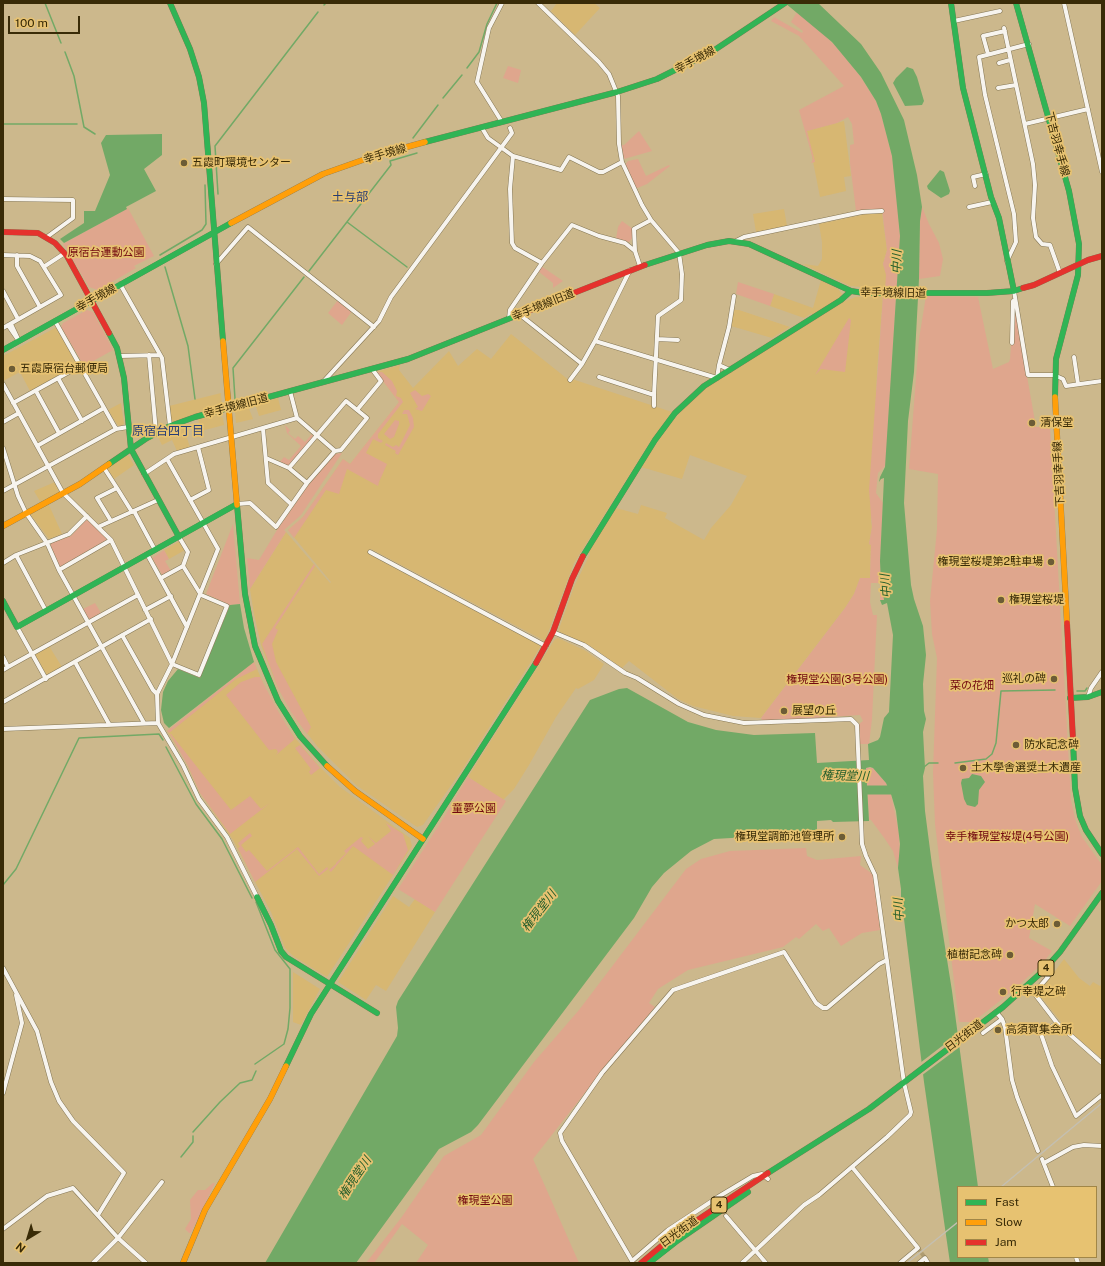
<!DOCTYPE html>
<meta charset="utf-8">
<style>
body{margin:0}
#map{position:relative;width:1105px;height:1266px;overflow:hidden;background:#ccb88c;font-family:"Public Sans",sans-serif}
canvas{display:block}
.frame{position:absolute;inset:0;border:4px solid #392b07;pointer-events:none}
.legend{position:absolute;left:957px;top:1186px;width:140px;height:72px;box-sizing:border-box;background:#e7c271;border:1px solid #a18647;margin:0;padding:5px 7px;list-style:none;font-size:12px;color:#392b07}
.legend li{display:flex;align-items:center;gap:8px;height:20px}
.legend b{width:20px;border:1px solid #a18647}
.north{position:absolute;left:8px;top:1218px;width:40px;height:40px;-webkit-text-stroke:3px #e7c271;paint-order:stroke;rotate:218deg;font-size:11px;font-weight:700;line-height:16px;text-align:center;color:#392b07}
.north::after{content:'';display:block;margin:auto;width:14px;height:18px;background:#392b07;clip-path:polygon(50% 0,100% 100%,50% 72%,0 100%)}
.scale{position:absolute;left:8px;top:16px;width:72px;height:18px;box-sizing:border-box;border:2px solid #392b07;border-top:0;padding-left:5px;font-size:12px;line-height:14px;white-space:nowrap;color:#392b07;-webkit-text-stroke:3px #e7c271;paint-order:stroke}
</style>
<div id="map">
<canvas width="1105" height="1266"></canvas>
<div class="frame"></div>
<ul class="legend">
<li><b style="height:5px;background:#30b455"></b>Fast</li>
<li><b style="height:5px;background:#ff9f0a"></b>Slow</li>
<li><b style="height:5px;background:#e5322d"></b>Jam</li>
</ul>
<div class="north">N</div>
<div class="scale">100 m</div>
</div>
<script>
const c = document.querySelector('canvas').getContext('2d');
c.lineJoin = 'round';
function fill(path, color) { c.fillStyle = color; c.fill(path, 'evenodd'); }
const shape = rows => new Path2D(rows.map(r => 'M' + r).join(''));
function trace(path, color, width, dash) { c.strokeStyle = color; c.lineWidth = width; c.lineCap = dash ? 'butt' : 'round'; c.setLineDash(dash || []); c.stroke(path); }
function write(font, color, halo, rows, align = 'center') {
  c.font = font + ' "Public Sans","Noto Sans JP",sans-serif'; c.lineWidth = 3.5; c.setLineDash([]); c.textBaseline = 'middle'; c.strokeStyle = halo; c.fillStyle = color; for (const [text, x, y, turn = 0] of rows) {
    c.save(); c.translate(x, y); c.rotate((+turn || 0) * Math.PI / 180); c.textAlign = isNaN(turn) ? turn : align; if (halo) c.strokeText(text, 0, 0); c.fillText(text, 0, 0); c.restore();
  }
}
fill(shape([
 [557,3,594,3,600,8,575,35,551,11],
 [844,121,851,176,844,177,846,191,820,197,807,131],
 [784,209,787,226,756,232,753,214],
 [872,213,882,213,887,250,883,264,887,275,885,289,850,286,803,264,818,266,822,259,822,242,819,224],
 [821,280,838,289,842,294,839,298,811,317,812,313,804,318,770,306,774,294,813,308],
 [883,296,877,371,871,521,872,527,869,544,871,545,870,578,860,578,854,594,845,608,761,718,733,716,693,706,678,699,629,661,622,668,589,645,560,632,559,629,574,587,590,554,588,553,616,508,638,514,641,505,667,513,665,518,704,540,711,528,731,505,747,476,690,455,682,479,641,467,669,425,686,406,707,387,842,302,856,297],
 [733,310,739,310,790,327,772,338,731,326],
 [55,328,58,329,77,363,76,366,30,391,20,372,3,381,3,356],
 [511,334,570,381,572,379,672,412,650,442,574,563,545,641,371,549,370,555,541,646,462,770,423,825,417,827,356,785,318,747,298,722,278,688,261,645,254,614,250,589,286,532,330,583,331,582,288,530,303,517,343,459,350,464,399,402,376,372,400,365,399,370,413,388,449,351,458,366,477,349,491,359],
 [221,393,222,405,220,408,172,422,171,421,169,406],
 [278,398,281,410,259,416,255,404],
 [121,403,124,424,119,427,108,410],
 [248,406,253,419,236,423,235,412,237,409],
 [218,414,223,418,224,425,201,431,198,419],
 [182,424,190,447,177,451,172,440,162,445,157,435],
 [125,455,129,456,134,465,114,479,108,470,108,467],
 [55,482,59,492,41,503,34,491],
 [48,503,62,534,49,539,31,515,32,513],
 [178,542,181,543,185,550,169,559,164,550],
 [558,638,586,651,604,664,594,680,578,689,576,688,556,717,529,765,514,789,503,800,468,777,555,639],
 [49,646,62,667,48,675,46,674,36,656,36,653],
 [254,662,267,692,283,721,296,739,317,764,340,787,410,838,412,846,327,977,293,956,285,948,271,912,233,840,200,793,184,758,167,731],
 [393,896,409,907,415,899,435,912,386,991,376,985,366,1000,338,982],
 [1064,959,1079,978,1090,986,1093,982,1100,986,1102,984,1102,1059,1066,1028,1040,996,1039,992],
 [293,972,320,989,301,1025,293,1022]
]), '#d7b772');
fill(shape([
 [797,12,821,31,840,51,860,76,876,101,881,114,892,156,897,199,900,236,897,291,885,291,886,275,883,264,887,250,882,209,856,211,850,163,850,145,854,144,852,124,848,117,837,123,807,131,815,162,811,163,813,159,799,110,844,86,799,36,771,21,774,17,802,33,803,31,791,22],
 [508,66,521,70,518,83,503,78],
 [639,131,652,151,624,159,621,145,624,145],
 [638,159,646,176,669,165,670,166,647,184,635,189,625,165,628,161],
 [922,207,929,224,939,243,943,259,940,276,919,279,920,221],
 [128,208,154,256,134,266,136,268,98,290,89,287,63,244],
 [622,221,633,229,634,236,629,242,616,239,618,227],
 [541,266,563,281,553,288,553,283,538,271],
 [738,282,774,294,770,306,736,294],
 [883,296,896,296,886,465,878,473,876,493,883,503,880,561,881,583,884,600,880,600,880,583,871,583,870,602,873,615,877,615,872,719,869,744,860,744,859,724,863,721,860,715,763,721,761,718,845,608,854,594,860,578,870,578,871,545,869,544,872,527,869,490],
 [926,296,978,297,993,369,1009,362,1010,359,1014,303,1036,427,1050,426,1071,800,1076,822,1082,837,1102,865,1102,881,1070,926,1035,904,1029,938,1052,951,1043,963,1015,989,973,1022,959,1022,935,824,933,772,937,658,932,634,930,601,937,529,938,474,909,469,919,339],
 [338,300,352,311,342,325,328,313],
 [87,310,93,312,113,350,86,365,83,364,61,327,63,323],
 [849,318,851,320,845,372,821,369,815,375],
 [376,372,382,372,392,381,397,391,396,396,401,398,403,402,378,434,378,438,383,441,381,443,373,439,366,453,387,464,379,482,378,486,347,469,339,494,326,490,294,538,288,530,303,517,343,459,350,464,399,402],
 [415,390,422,396,428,394,431,396,422,411,415,409,418,407,410,393],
 [404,410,409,410,413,418,414,427,398,455,395,453,396,451,385,445,386,443,393,447,396,445,399,447,410,425,407,414,402,414],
 [395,420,399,421,399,424,394,437,390,439,384,434],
 [285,425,290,430,288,433,295,439,298,436,305,442,312,434,313,437,289,465,287,465,280,462,284,457,289,460,301,446,287,433],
 [342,453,301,515,284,530,286,532,250,589,247,558,259,560,277,530,309,484,335,454],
 [88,520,107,538,105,542,62,567,58,565,50,547,51,543,71,536,85,521],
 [233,524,240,604,230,605,206,594],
 [164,550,169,559,165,561,171,571,163,576,152,558],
 [314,564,315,566,275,628,278,630,272,644,276,662,311,727,307,734,291,712,278,688,262,644],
 [95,603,101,613,91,619,88,618,83,609],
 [254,662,257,669,255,670,236,679,169,733,167,731],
 [255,677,260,677,278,711,295,739,276,755,278,752,276,749,269,750,226,695,241,682],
 [171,734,231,810,250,796,261,809,270,803,230,834,200,793,188,766,170,734],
 [300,745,320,768,311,775,309,772,311,769,295,748],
 [866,768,873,768,886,783,891,794,899,833,900,857,898,868,893,851,885,839,871,820,869,820],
 [468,777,506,801,435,912,398,889,441,822],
 [386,823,403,834,408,850,393,875,353,846,331,872,328,869,319,876,297,849,255,882,238,848,240,847,238,843,250,833,252,836,241,845,246,852,249,850,267,871,298,847,319,874,327,867,329,870,336,864,336,863,346,853,344,851,361,837,363,838,361,841,368,849,375,844,368,836,376,843,391,831],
 [806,848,807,856,817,860,861,856,860,865,874,875,880,930,862,933,841,946,829,928,823,931,816,924,799,939,796,937,783,947,688,970,658,989,649,1003,655,1007,602,1071,533,1159,579,1263,416,1263,428,1245,402,1224,374,1263,366,1263,401,1218,444,1156,481,1135,534,1062,579,1010,686,869,701,859,730,851],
 [213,1183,215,1183,191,1233,189,1233,185,1229,191,1219,190,1200,198,1190,205,1190]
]), '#dfa68d');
fill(shape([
 [785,3,818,3,861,44,881,73,904,120,917,175,922,207,920,221,919,279,914,372,908,421,904,503,911,585,914,599,923,626,926,655,923,684,924,711,926,719,923,732,925,768,923,776,925,811,932,865,952,991,978,1187,958,1187,958,1257,988,1257,989,1263,950,1263,924,1082,904,919,901,907,901,889,898,868,900,844,896,811,891,794,886,783,873,768,870,767,866,768,869,821,833,822,831,820,817,821,817,833,714,839,691,851,664,873,652,887,634,918,478,1125,471,1132,439,1149,356,1263,265,1263,397,1036,398,1028,396,1007,398,1001,590,700,619,689,627,688,688,722,716,730,754,735,815,733,817,763,869,760,868,744,878,740,880,737,884,718,889,712,893,635,887,603,882,605,880,600,884,600,881,583,880,561,884,478,881,479,879,482,880,477,885,467,900,236,892,156,881,114,876,101,861,77,832,42],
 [907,67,913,69,917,77,924,101,922,105,905,106,893,83,896,78],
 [162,134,162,155,144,169,156,191,126,207,127,209,64,243,60,239,84,223,84,211,95,211,110,175,101,143,106,135],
 [940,170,944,172,950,191,949,194,941,198,928,189,927,186],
 [240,604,244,628,254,662,169,728,164,723,161,710,163,692,168,681,178,669,200,678,230,605],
 [972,774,981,776,985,782,979,790,978,804,975,807,967,805,964,799,961,783,962,779,969,778]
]), '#72a966');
fill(shape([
 [959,1033,961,1046,921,1076,920,1063]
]), '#ccb88c');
trace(shape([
 [45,3,61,43],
 [324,5,326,3],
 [65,52,74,76,84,127,95,134],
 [467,68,479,52,487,24,497,3],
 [443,98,462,75],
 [3,124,77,124],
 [413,138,438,105],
 [218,194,215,146,318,12],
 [347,222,407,267],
 [160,255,202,230,206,224,205,185],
 [165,267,188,346,195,399],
 [309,271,391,165,390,161,417,153],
 [235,399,233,368,304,277],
 [1077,691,1085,691,1087,688],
 [166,747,196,804,222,839,252,898],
 [955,763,986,759,992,754,996,743,1001,691,1055,690],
 [924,767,929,763,938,763],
 [3,885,16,869,79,738,159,734,163,740],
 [255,1064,284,1044,288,1029,290,1008,290,969,275,950,256,902],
 [193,1132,220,1102,240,1083,252,1080,256,1071],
 [181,1157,193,1142,193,1136]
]), '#72a966', 1.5);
trace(shape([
 [855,790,902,790]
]), '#72a966', 9);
trace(shape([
 [918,1248,925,1258]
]), '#af9c71', 4, [4, 2]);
const street = shape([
 [502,3,489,28,477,82,502,122],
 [538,3,599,62,609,74,618,96,619,144,622,162,642,205,651,220,679,253,682,274,681,300,658,316,654,395,599,377],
 [1064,3,1102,172],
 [954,21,1000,11],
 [1004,28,1033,164,1035,185,1033,218,1036,237,1042,244,1050,245,1060,273],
 [988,54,983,36,1005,31],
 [999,63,1010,60],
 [998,88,1016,85],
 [1025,124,1088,109],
 [482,128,488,138,513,156,510,189,512,243,515,248,542,263],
 [513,156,561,170,569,157,599,172,603,172,622,162],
 [975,186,973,177,986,174],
 [3,199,73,200,73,218,47,237],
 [969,207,992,202],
 [736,241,744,237,862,212,882,211],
 [3,255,30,256,40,261,61,295,3,328],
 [17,255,17,266,40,307],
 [1007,261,1016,242,1014,214,985,95,979,57,1029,44],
 [216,264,248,227,374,327],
 [45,266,65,253],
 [640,266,635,251,634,229,651,220],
 [120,284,162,358,170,426],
 [3,291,18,319],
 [1014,291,1028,375,1054,375,1063,379,1066,386,1102,381],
 [519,314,582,364,595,341,717,378,719,365],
 [509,318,510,310,542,263,572,225,599,236,625,243,635,251],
 [55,321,116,429],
 [11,324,19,341],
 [8,325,19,341],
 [657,339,678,340],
 [595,341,630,270],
 [1012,343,1013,301],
 [149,355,156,432],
 [120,356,160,355],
 [1074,357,1078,384],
 [730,370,719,365,729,327,734,296],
 [58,378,82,421],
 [570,380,582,364],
 [323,382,379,321,391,297,512,133,510,128],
 [3,384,63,493,111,540,172,664,199,675,227,606,201,595,183,566,188,552,179,537],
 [36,391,59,433],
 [290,391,297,418],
 [13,403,80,366],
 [654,406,654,395],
 [357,410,381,381,372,369],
 [3,422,19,413],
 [263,429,268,483,291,504],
 [37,446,104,408],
 [3,448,18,496,26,513,47,543,59,570,144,723],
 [266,458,289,468,307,483],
 [167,459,218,549,172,664,157,694,158,723,183,765,199,799,227,837,257,897],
 [104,468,117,488,97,498,111,521],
 [144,474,174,454,297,418,335,451],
 [117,488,132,512],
 [3,491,116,429,128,427],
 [190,500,209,490,198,447],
 [237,504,250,503,276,527,307,483,335,451,341,450,367,418,346,401,289,468],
 [134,511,155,550],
 [98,527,158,500],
 [370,552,546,646],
 [147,554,187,627],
 [16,555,46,611],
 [3,563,16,555,69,534,87,516],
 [59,570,111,540],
 [161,578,183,566],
 [145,610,171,596],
 [17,627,46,679],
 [553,632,584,645,625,673,637,678,679,704,704,715,744,723,851,719,857,725,862,844,866,856,875,875,904,1083,911,1112,910,1115,887,1137,819,1195,804,1205,742,1263],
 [122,635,153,690,157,694],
 [3,657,8,667,138,595],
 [75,662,109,724],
 [3,670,8,667],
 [1088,697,1091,688,1102,672],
 [3,702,151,619],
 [3,729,158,723],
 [3,968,37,1031,51,1082,59,1101,73,1121,124,1173,98,1215],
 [1043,971,1048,977,1034,993,1057,1023,1102,1063],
 [996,1012,1002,1019,1005,1027,1012,1080,1017,1097,1038,1151],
 [1057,1023,1041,1034,1052,1066,1076,1116,1102,1095],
 [983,1033,1002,1019],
 [3,1093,22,1023,16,995],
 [1042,1159,1053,1187],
 [1044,1163,1073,1147,1084,1145,1102,1146],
 [852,1167,918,1248,900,1263],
 [768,1179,762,1174,753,1176,718,1197,668,1230,632,1261,562,1141,560,1133,602,1073,673,990,784,952,816,1003,823,1008,827,1008,879,964,887,960],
 [726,1216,766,1263],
 [3,1229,47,1196,73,1188,118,1238,146,1263],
 [1076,1257,1078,1263],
 [93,1263,118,1238,162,1182],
 [919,1263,925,1258,928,1263]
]);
const fast = shape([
 [170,3,190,49,199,77,204,103,223,341],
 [951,3,963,88,991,197,999,218,1014,291],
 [1016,3,1069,191,1079,244,1078,275,1056,359,1055,397],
 [425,142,617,92,657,79,713,51,785,3],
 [645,265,707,245,729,241,749,244,851,291,864,293,987,293,1014,291,1023,288],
 [109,333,117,348,124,378,131,449,179,537],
 [3,350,231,223],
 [109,464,147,438,170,426,195,417,408,359,523,313],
 [237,505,245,594,255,646,278,701,300,736,327,766],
 [583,556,655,440,675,413,704,386,841,300,851,291],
 [3,601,17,627,237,504],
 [1070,698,1088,697,1102,692],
 [1073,740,1075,788,1080,816,1086,830,1102,854],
 [257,897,271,925,281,951,286,957,377,1013],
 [286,1066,311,1014,536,663],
 [768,1173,869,1109,1003,1007,1043,971,1060,952,1102,893],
 [649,1263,677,1241,748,1192]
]);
const slow = shape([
 [231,223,323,174,374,156,425,142],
 [223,341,237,505],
 [1055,397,1067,623],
 [3,526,80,484,109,464],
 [327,766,355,791,423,839],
 [183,1263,205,1210,270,1099,286,1066]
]);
const jam = shape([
 [3,232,38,233,55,243,67,256,109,333],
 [1023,288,1034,285,1088,260,1102,256],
 [523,313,645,265],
 [1067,623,1073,740],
 [536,663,553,632,572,579,583,556],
 [641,1263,672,1237,768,1173]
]);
trace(street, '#847654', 5);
trace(fast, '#847654', 6);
trace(slow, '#847654', 6);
trace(jam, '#847654', 6);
trace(street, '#f7f4ee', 4);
trace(fast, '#30b455', 5.5);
trace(slow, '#ff9f0a', 5.5);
trace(jam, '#e5322d', 5.5);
trace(shape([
 [1001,1187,1102,1103],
 [907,1263,958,1222]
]), '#c4bfb1', 1.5);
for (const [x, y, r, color] of [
 [184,163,4,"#6c5c36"],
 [12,369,4,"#6c5c36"],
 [1032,423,4,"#6c5c36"],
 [1051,562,4,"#6c5c36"],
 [1001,600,4,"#6c5c36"],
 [1054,679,4,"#6c5c36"],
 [784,711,4,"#6c5c36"],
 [1016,745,4,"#6c5c36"],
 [963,768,4,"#6c5c36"],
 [842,837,4,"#6c5c36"],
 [1057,924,4,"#6c5c36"],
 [1010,955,4,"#6c5c36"],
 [1003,992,4,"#6c5c36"],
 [998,1030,4,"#6c5c36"]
]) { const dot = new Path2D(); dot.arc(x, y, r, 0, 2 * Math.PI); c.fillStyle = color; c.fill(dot); trace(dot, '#e7c271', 1.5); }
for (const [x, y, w] of [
 [1046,968,16],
 [719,1205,16]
]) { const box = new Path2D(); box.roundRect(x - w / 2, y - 8, w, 16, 3); c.fillStyle = '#e7c271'; c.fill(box); trace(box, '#392b07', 1); }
write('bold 10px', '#392b07', null, [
 ["4",1046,968],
 ["4",719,1205]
]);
write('11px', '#392b07', '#e7c271', [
 ["幸手境線",695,60,-28],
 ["下吉羽幸手線",1057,144,75],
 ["幸手境線",385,154,-16],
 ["幸手境線旧道",893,293,1],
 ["幸手境線",96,298,-29],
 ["幸手境線旧道",543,305,-22],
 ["幸手境線旧道",236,406,-15],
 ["下吉羽幸手線",1059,474,-93],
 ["日光街道",964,1036,-37],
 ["日光街道",679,1232,-36]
]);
write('11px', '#392b07', '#e7c271', [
 ["五霞町環境センター",192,163],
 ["五霞原宿台郵便局",20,369],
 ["清保堂",1040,423],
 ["権現堂桜堤第2駐車場",1043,562,"right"],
 ["権現堂桜堤",1009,600],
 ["巡礼の碑",1046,679,"right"],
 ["展望の丘",792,711],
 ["防水記念碑",1024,745],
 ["土木學舎選奨土木遺産",971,768],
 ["権現堂調節池管理所",834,837,"right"],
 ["かつ太郎",1049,924,"right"],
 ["植樹記念碑",1002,955,"right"],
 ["行幸堤之碑",1011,992],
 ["高須賀集会所",1006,1030]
], 'left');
write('11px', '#71070f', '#e7c271', [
 ["原宿台運動公園",106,253],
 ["権現堂公園(3号公園)",837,680],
 ["菜の花畑",972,686],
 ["童夢公園",474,809],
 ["幸手権現堂桜堤(4号公園)",1007,837],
 ["権現堂公園",485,1201]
]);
write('12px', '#263c74', '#e7c271', [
 ["土与部",350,197],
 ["原宿台四丁目",168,431]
]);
write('italic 12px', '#245e2b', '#e7c271', [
 ["中川",897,262,-89],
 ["中川",886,586,-95],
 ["権現堂川",845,776,2],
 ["中川",899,910,-94],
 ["権現堂川",539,911,-52],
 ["権現堂川",355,1178,-56]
]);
</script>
